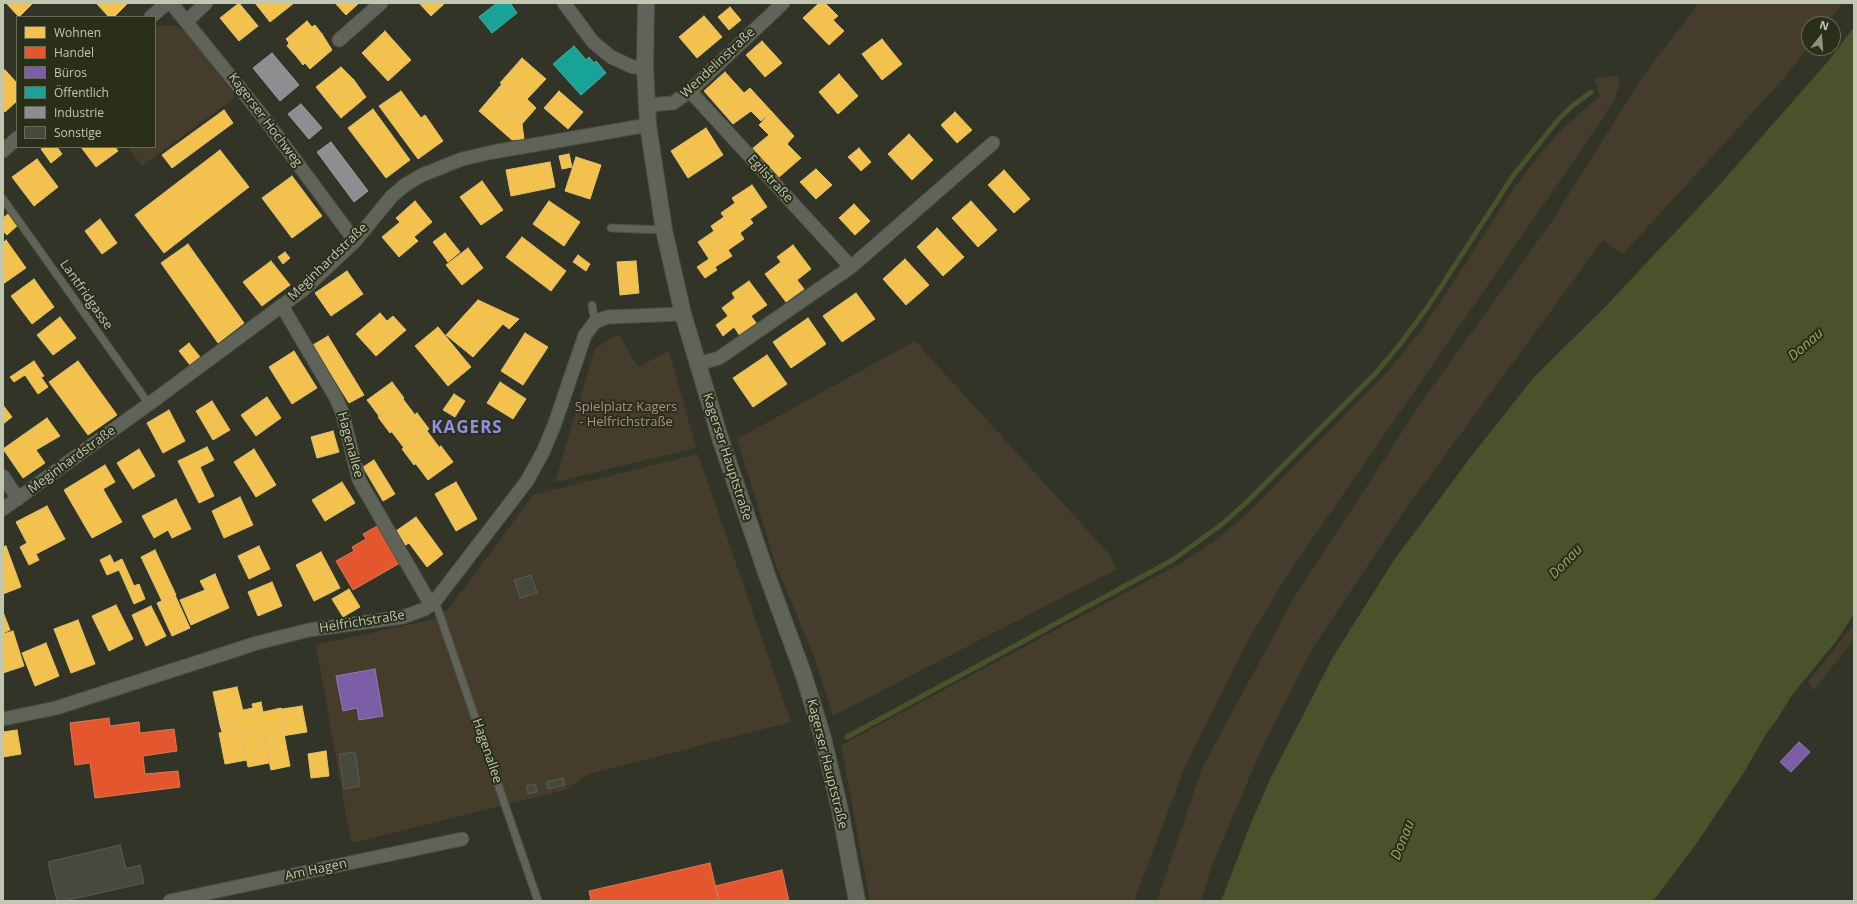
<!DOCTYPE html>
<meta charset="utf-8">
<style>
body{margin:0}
#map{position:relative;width:1857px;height:904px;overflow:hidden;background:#323427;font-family:"Open Sans",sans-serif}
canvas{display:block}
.frame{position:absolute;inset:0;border:4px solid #c1c7b0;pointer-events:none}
.legend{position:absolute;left:16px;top:16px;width:140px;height:132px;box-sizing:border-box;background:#2a2f1a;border:1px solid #666c56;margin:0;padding:5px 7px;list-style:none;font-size:12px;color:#c1c7b0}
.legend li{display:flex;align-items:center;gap:8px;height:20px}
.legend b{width:20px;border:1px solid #666c56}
.north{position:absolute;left:1801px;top:16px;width:40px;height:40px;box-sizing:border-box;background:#2a2f1a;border:1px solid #666c56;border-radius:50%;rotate:17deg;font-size:11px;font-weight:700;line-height:16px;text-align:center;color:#c1c7b0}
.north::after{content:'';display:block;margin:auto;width:14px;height:18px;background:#8f9480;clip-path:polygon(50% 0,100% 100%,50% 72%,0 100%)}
</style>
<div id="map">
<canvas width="1857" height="904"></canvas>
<div class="frame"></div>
<ul class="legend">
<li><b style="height:11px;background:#f2c14e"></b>Wohnen</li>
<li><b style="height:11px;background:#e4572e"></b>Handel</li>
<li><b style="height:11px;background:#7b5ea7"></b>Büros</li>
<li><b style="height:11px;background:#17a398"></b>Öffentlich</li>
<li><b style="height:11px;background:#8d8d92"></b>Industrie</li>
<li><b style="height:11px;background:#464a3d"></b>Sonstige</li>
</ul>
<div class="north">N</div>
</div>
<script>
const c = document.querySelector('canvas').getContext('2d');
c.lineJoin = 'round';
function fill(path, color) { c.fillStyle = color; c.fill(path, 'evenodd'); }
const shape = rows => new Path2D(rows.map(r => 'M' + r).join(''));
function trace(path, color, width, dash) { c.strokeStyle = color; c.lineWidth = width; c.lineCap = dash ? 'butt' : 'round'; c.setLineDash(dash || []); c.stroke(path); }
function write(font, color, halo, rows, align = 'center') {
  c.font = font + ' "Open Sans",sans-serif'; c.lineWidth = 4; c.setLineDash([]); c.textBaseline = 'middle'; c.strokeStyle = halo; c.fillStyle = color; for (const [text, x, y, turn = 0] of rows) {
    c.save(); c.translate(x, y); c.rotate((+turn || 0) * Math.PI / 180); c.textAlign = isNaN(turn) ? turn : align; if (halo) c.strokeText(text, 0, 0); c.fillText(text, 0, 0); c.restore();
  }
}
fill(shape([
 [1699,3,1843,3,1826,24,1809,24,1809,46,1786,76,1623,254,1603,240,1404,511,1314,646,1261,750,1214,860,1201,901,1157,901,1202,768,1295,596,1425,397,1552,221,1643,76],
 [167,25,176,26,186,32,236,97,142,166,127,147,155,147,155,27],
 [1607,76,1618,76,1619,86,1614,100,1604,117,1288,574,1246,644,1184,769,1134,901,870,901,841,745,1185,561,1218,538,1246,515,1387,372,1417,336,1440,303,1514,188,1540,154,1564,127,1600,96,1594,79],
 [619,334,638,367,669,351,696,448,555,482,595,348],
 [915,341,1108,553,1117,569,833,716,814,657,775,562,737,439],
 [698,454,791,722,586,775,566,790,351,843,316,645,434,619,450,607,533,495],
 [1854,624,1854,640,1813,691,1808,682]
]), '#453c2c');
fill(shape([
 [1854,27,1854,614,1837,640,1792,695,1776,721,1766,734,1745,771,1697,843,1653,901,1221,901,1251,823,1271,777,1333,657,1394,560,1473,454,1534,377,1605,307,1714,191,1830,59]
]), '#49522b');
const homes = shape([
 [6,3,33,3,19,17,6,3],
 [96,3,128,3,114,17,109,17,96,3],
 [239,3,258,26,239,41,220,18,239,3],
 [255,3,294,3,270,22,255,3],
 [335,3,359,3,346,15,335,3],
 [419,3,445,3,431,16,419,3],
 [819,3,825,3,838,16,833,20,844,31,829,45,803,18,819,3],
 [730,7,741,20,729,30,718,17,730,7],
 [704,16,722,37,697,58,679,37,704,16],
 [307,21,312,27,315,25,322,34,296,56,287,46,289,43,286,39,307,21],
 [385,31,411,60,388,81,362,53,385,31],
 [322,34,332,50,310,69,305,63,303,65,296,56,322,34],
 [882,39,902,64,882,80,862,54,882,39],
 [762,41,782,63,765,77,746,55,762,41],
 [522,58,546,79,527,99,536,108,522,124,524,139,512,140,479,111,502,84,500,83,522,58],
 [341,67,354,80,328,102,316,87,341,67],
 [5,70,17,83,17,101,5,112,3,109,3,71,5,70],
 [725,72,744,93,750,88,772,112,761,121,751,111,733,124,704,91,725,72],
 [839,74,858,96,838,114,819,92,839,74],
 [354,80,366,97,341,118,328,102,354,80],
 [401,91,421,118,425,115,443,141,418,159,379,106,401,91],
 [559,91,583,112,568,129,544,108,559,91],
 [373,109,410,160,386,178,348,128,373,109],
 [224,110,233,123,172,168,162,155,224,110],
 [772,112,794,136,787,144,801,158,778,178,752,149,769,135,759,125,772,112],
 [955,112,972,130,957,143,941,125,955,112],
 [706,128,723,155,688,178,671,151,706,128],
 [909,134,933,160,912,180,888,154,909,134],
 [44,147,57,147,62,154,51,163,41,149,44,147],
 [81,147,115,147,118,151,96,167,81,147],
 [859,148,871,162,861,171,848,157,859,148],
 [220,150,249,187,164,253,135,215,220,150],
 [569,154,572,167,562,169,559,156,569,154],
 [576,157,601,165,590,199,565,191,576,157],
 [37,159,58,187,34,206,12,177,37,159],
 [550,162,555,187,511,196,506,170,550,162],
 [816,169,832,185,816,199,800,182,816,169],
 [1004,170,1030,199,1014,213,988,185,1004,170],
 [292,176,322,216,292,238,262,198,292,176],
 [482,181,503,210,481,225,460,197,482,181],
 [752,185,767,207,750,219,753,223,740,233,744,239,728,250,732,256,715,267,717,270,705,278,697,267,709,259,698,242,714,231,711,226,724,217,721,213,735,203,732,198,752,185],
 [415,201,432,222,414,237,418,241,399,257,382,237,400,222,396,218,415,201],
 [549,201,580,222,564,246,533,224,549,201],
 [971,201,997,230,978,247,952,218,971,201],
 [854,204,870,221,855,235,839,218,854,204],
 [8,214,18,225,7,235,3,231,3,218,8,214],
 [100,219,117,243,102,254,85,231,100,219],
 [937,228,964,257,943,276,917,247,937,228],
 [445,233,460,252,448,262,433,242,445,233],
 [522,237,566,271,551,291,506,257,522,237],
 [6,240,26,268,3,284,3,243,6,240],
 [188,244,244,323,218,343,161,263,188,244],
 [793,245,811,269,797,280,804,289,786,302,765,274,781,262,777,257,793,245],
 [468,248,483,268,462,285,446,265,468,248],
 [285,252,290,258,283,264,278,257,285,252],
 [578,255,590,264,586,271,573,262,578,255],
 [905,259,929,285,906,305,883,279,905,259],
 [271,261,290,285,262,306,243,282,271,261],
 [636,261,639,293,620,295,617,262,636,261],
 [347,271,363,294,331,316,315,293,347,271],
 [34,279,54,307,32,324,11,296,34,279],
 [749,281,767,305,751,316,757,324,740,336,734,327,723,336,716,325,728,316,722,308,735,298,732,293,749,281],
 [856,293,875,319,842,342,823,316,856,293],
 [478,300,519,319,509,329,503,324,473,357,446,335,478,300],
 [380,313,387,321,393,316,406,330,376,356,356,334,380,313],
 [60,317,76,338,53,355,37,335,60,317],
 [808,318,826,344,791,368,773,342,808,318],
 [438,327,471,367,448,386,415,346,438,327],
 [525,333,548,347,523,385,501,371,525,333],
 [328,336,364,395,349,403,313,345,328,336],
 [189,343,200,357,190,365,179,351,189,343],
 [294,351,317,388,292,404,269,367,294,351],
 [767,355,787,384,753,407,733,378,767,355],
 [34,361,44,376,41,377,48,387,38,394,25,375,14,382,10,377,34,361],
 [78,361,117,415,88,435,49,382,78,361],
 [392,382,404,398,379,416,367,400,392,382],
 [500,382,526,399,513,419,487,403,500,382],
 [454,394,465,401,455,417,443,410,454,394],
 [267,397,281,418,256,436,241,415,267,397],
 [403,399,415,415,390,433,378,417,403,399],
 [212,401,230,430,213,440,196,411,212,401],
 [3,405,12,417,3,424,3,405],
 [169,410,185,441,163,453,147,423,169,410],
 [417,413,429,429,404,448,392,432,417,413],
 [47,418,60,436,36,450,45,463,23,478,3,449,47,418],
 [333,431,339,452,317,458,311,437,333,431],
 [427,431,439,447,414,465,402,449,427,431],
 [441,446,453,462,428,480,416,464,441,446],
 [207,447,214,460,200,467,214,496,199,503,178,461,207,447],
 [139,449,155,476,133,489,117,463,139,449],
 [254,449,276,485,256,497,234,462,254,449],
 [374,460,395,494,383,501,363,467,374,460],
 [105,465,115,482,103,489,122,522,92,538,64,490,105,465],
 [342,482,355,503,325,521,312,500,342,482],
 [456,482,477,519,456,531,435,494,456,482],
 [240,497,253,525,224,538,212,511,240,497],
 [176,499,191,529,172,538,168,530,154,538,142,516,176,499],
 [47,506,65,539,36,554,39,560,29,565,20,547,27,543,16,522,47,506],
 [416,517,443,554,427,567,409,543,404,546,396,531,416,517],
 [6,546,21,587,3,594,3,547,6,546],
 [259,546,270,569,249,579,238,556,259,546],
 [155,550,176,595,162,601,141,557,155,550],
 [321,552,340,588,314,601,296,565,321,552],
 [110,555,114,563,122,559,134,586,139,584,145,599,134,604,119,570,107,575,100,560,110,555],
 [215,574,229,608,191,625,180,600,205,590,200,581,215,574],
 [272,582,282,606,258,616,248,592,272,582],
 [349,589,360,607,343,617,332,599,349,589],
 [175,595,190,628,172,636,157,603,175,595],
 [116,605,133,639,109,651,92,616,116,605],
 [151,606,166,636,146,646,132,615,151,606],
 [3,612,10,630,3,633,3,612],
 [78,620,95,664,71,673,54,629,78,620],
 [13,631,24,666,3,673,3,634,13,631],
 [46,643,59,676,35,686,22,653,46,643],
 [237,687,245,719,220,725,213,692,237,687],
 [261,702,263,712,281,708,282,709,288,735,284,736,284,734,264,738,263,731,242,735,241,729,222,732,220,725,245,719,243,710,253,708,252,704,261,702],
 [302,706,307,732,288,735,282,709,302,706],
 [241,729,247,760,225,764,219,733,241,729],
 [17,730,21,754,3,757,3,732,17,730],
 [263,731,269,763,248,767,242,735,263,731],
 [284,734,290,766,271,770,264,738,284,734],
 [326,751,329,776,311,778,308,754,326,751]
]);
fill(homes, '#f2c14e');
trace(homes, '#e3c36b', 1);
const shops = shape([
 [379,525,400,563,353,590,336,561,354,551,352,547,366,539,363,534,379,525],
 [109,718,110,726,139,722,140,733,174,729,177,751,143,756,145,774,178,771,180,787,95,798,90,763,75,765,70,723,109,718],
 [710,863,719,901,591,901,589,891,710,863],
 [782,870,789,901,719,901,715,886,782,870]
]);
fill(shops, '#e4572e');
trace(shops, '#da7955', 1);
const offices = shape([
 [375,669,383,716,359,720,357,708,343,711,336,676,375,669],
 [1799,742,1810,752,1791,772,1780,762,1799,742]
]);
fill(offices, '#7b5ea7');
trace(offices, '#907eaa', 1);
const public = shape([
 [497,3,510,3,517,13,492,33,479,17,497,3],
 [574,46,586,60,589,57,594,63,596,61,606,73,581,95,553,64,574,46]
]);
fill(public, '#17a398');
trace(public, '#4aae9f', 1);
const industry = shape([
 [272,53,299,85,280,101,253,68,272,53],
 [301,104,322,128,309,139,288,114,301,104],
 [331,142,368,191,354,202,317,152,331,142]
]);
fill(industry, '#8d8d92');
trace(industry, '#9d9e9b', 1);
trace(shape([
 [847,737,1171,561,1221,525,1248,501,1375,374,1401,343,1429,305,1513,176,1558,120,1571,107,1591,92]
]), '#49522b', 5);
const building = shape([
 [531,575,537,593,520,598,514,580,531,575],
 [355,752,360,786,344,789,339,754,355,752],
 [563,778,565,785,548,789,546,782,563,778],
 [535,784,537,792,528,794,526,786,535,784],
 [120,845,126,869,140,865,144,883,64,901,57,901,48,862,120,845]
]);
fill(building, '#464a3d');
trace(building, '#595c4f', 1);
const service = shape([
 [3,199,149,404],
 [611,228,664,230],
 [592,305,595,322],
 [435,601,538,901]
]);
const minor = shape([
 [171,3,264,118,355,241],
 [564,3,593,42,611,57,633,67,645,67],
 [151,17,167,3],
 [187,21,206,3],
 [339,40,381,3],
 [690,91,851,267],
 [646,105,673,103,690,91,783,3],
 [3,151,17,138],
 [282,306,336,398,342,412,359,480,431,605],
 [698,364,719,358,851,267,993,143],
 [3,476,18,499],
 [3,509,149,404,303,290,355,241,392,196,405,185,422,175,462,159,493,152,648,125],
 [3,719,56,708,257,643,309,630,403,617,425,609,435,601,527,481,543,452,554,426,585,335,595,322,607,317,683,314],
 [170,901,462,839]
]);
const tertiary = shape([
 [646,3,645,67,648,125,664,230,683,314,721,441,767,575,803,673,823,738,840,810,857,901]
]);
trace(service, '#4d4f45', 9);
trace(minor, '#4d4f45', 15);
trace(tertiary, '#4d4f45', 18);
trace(service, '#606357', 7);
trace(minor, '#606357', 13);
trace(tertiary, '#606357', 16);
write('13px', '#c1c7b0', '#2a2f1a', [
 ["Wendelinstraße",718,63,-43],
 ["Kagerser Hochweg",265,120,53],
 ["Egilstraße",770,179,47],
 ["Meginhardstraße",328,262,-44],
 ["Lantfridgasse",86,295,55],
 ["Hagenallee",350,445,75],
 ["Kagerser Hauptstraße",727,457,72],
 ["Meginhardstraße",72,460,-36],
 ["Helfrichstraße",362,622,-9],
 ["Hagenallee",487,751,71],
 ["Kagerser Hauptstraße",827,764,76],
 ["Am Hagen",316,870,-12]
]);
write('13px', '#b28c91', '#2a2f1a', [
 ["Spielplatz Kagers",626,407],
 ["- Helfrichstraße",626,422]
]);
write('italic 14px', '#99a768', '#2a2f1a', [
 ["Donau",1806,345,-41],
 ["Donau",1566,562,-46],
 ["Donau",1403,840,-68]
]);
c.letterSpacing = '1px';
write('bold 17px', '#948de2', '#2a2f1a', [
 ["KAGERS",467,428]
]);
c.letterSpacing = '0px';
</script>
